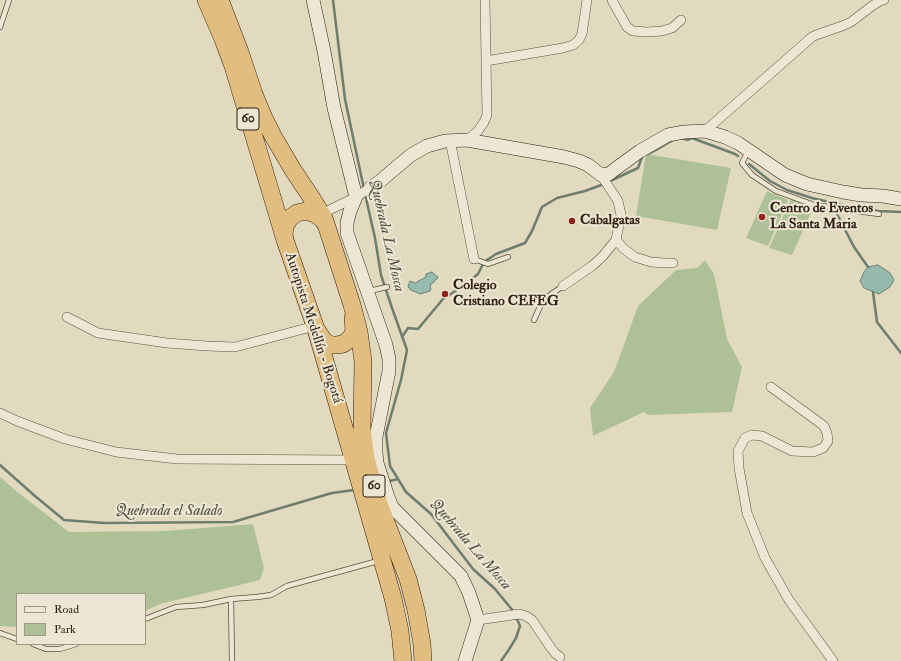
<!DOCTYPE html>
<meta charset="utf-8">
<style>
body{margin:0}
#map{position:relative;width:901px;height:661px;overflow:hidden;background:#e2dabf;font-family:"IM FELL Double Pica",serif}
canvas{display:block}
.legend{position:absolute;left:16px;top:593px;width:130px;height:52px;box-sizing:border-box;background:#ece7d5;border:1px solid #a19787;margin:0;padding:5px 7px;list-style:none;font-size:12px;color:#311f11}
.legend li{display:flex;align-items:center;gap:8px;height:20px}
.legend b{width:20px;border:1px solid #a19787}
</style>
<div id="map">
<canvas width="901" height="661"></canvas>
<ul class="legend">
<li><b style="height:5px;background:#ece7d5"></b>Road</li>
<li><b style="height:11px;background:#aec196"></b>Park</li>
</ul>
</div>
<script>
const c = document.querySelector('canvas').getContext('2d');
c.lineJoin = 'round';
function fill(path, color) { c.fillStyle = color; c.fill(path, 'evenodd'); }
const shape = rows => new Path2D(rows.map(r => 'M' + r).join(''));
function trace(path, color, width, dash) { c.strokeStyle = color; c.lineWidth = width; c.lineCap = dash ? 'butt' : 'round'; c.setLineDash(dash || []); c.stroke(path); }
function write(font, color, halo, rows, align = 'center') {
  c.font = font + ' "IM FELL Double Pica",serif'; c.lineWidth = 4; c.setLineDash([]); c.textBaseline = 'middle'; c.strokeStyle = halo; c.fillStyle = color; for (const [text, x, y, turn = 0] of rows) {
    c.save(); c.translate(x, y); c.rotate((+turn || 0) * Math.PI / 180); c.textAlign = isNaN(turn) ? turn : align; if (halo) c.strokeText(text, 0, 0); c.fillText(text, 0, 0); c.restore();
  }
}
fill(shape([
 [646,154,731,168,717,230,636,216],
 [767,191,788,200,768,246,746,238],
 [791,199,813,208,792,255,769,248],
 [705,260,714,274,727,339,742,367,732,412,648,415,644,412,593,436,590,408,614,372,638,306,676,270,697,268],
 [0,477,16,491,69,532,166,531,253,524,264,568,260,580,160,604,145,611,145,594,17,594,17,627,0,626]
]), '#aec196');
const water = shape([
 [878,265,890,273,894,280,890,287,879,294,864,288,860,281,864,272,868,267,878,265],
 [432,272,435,275,438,277,437,279,436,279,434,282,430,285,431,289,430,291,420,294,411,290,408,287,410,281,415,283,426,277,426,274,432,272]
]);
fill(water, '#95bbaf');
trace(water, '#6d7d70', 1);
trace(shape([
 [333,0,345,99,364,189],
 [681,138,688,140,692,138,735,154,738,156],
 [648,154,656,150,673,140],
 [749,164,770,181,787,190,812,198,838,204,878,211,901,212],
 [608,182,638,168,642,157],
 [365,194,375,238,381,275,392,308,407,350,401,380,386,433,390,466,406,492,431,514,473,569,495,589,514,612,520,626,516,638,508,651,501,661],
 [837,214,854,247,868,267],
 [873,292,877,322,901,353],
 [402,337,408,328,418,329,443,299,463,286,478,274,484,262,496,254,525,243,532,231,542,207,557,198,585,191,604,184],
 [0,465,35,496,64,520,104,523,233,522,332,493,354,490],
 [390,481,398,479]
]), '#6d7d70', 2.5);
const lane = shape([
 [0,27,9,0],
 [748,151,742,163,752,175,776,191,814,205,879,214],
 [474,259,488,264,508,257],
 [369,291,387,287],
 [534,320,543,300,563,286],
 [145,619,176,607,203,605,231,599],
 [0,633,17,639],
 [33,644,46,649,60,649,76,644],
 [232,661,231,599,257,597,271,595,287,586,378,561]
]);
const street = shape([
 [612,0,627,27,633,31,647,32,662,31,672,28,681,20],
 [486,61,563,48,573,45,579,40,582,34,587,0],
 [705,131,812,37,816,35,842,26,851,22,872,6,880,1,884,0],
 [450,140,474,259],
 [467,140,478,131,484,122,487,115,485,0],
 [321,214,356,197,370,188],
 [616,240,624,249,635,257,651,262,664,263,673,263],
 [563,286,592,266,602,257,616,240,621,215,618,201,601,175],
 [67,317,98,333,167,343,207,346,235,347,315,326],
 [771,387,824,426,827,433,828,441,823,448,813,452,792,451,762,436,752,435,745,438,738,451,739,468,747,513,765,558,789,600,833,661],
 [0,413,17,421,65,439,116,452,177,459,354,460],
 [478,620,519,614,526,616,532,620,551,648,555,653,560,657]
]);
const secondary = shape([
 [313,0,324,51,334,108,356,197,350,211,347,223,347,233,386,345,389,359,389,371,376,437,376,453,377,463,388,497,392,507,461,576,469,593,478,620,465,661],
 [370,188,379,182,411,155,427,146,445,141,467,140,564,157,579,161,588,165,601,175,609,174,614,170,640,151,668,135,684,132,705,131,725,137,738,143,785,175,807,184,843,192,861,195,883,196,901,199]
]);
const highway = shape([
 [206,0,223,39,233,66,285,240,315,326,393,598,400,631,403,661],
 [220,0,240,52,254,94,264,118,273,136,293,170,311,197,324,218,352,305,359,332,363,361,362,429,366,459,379,504,408,579,416,610,422,644,423,661],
 [285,239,284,235,285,226,290,218,297,213,306,211,315,214,322,219,325,223],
 [317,330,324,341,331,345,337,345,343,344,346,342,352,336,354,330,353,318]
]);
trace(lane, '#5d4e3c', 6);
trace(street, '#5d4e3c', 10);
trace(secondary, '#311f11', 14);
trace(highway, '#311f11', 18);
trace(lane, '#ece7d5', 4.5);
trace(street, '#ece7d5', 9);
trace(secondary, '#ece7d5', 13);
trace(highway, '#e1bd80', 17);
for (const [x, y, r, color] of [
 [762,217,4,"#8f2418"],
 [572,221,4,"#8f2418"],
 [445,294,4,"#8f2418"]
]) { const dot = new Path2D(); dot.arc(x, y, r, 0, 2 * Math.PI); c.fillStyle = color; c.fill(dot); trace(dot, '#ece7d5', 1.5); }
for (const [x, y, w] of [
 [248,119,22],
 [374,486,22]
]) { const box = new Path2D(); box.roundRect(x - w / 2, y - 11, w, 22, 3); c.fillStyle = '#ece7d5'; c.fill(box); trace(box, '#311f11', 1); }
write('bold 13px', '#311f11', null, [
 ["60",248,119],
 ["60",374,486]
]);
write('bold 14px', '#311f11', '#ece7d5', [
 ["Centro de Eventos",770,209],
 ["La Santa Maria",770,225],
 ["Cabalgatas",580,221],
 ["Colegio",453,286],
 ["Cristiano CEFEG",453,302]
], 'left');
write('14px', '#311f11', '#ece7d5', [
 ["Autopista Medellín - Bogotá",313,328,72]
]);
write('italic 15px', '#4f4e40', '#ece7d5', [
 ["Quebrada La Mosca",386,236,77],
 ["Quebrada el Salado",169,512],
 ["Quebrada La Mosca",470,545,49]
]);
</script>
